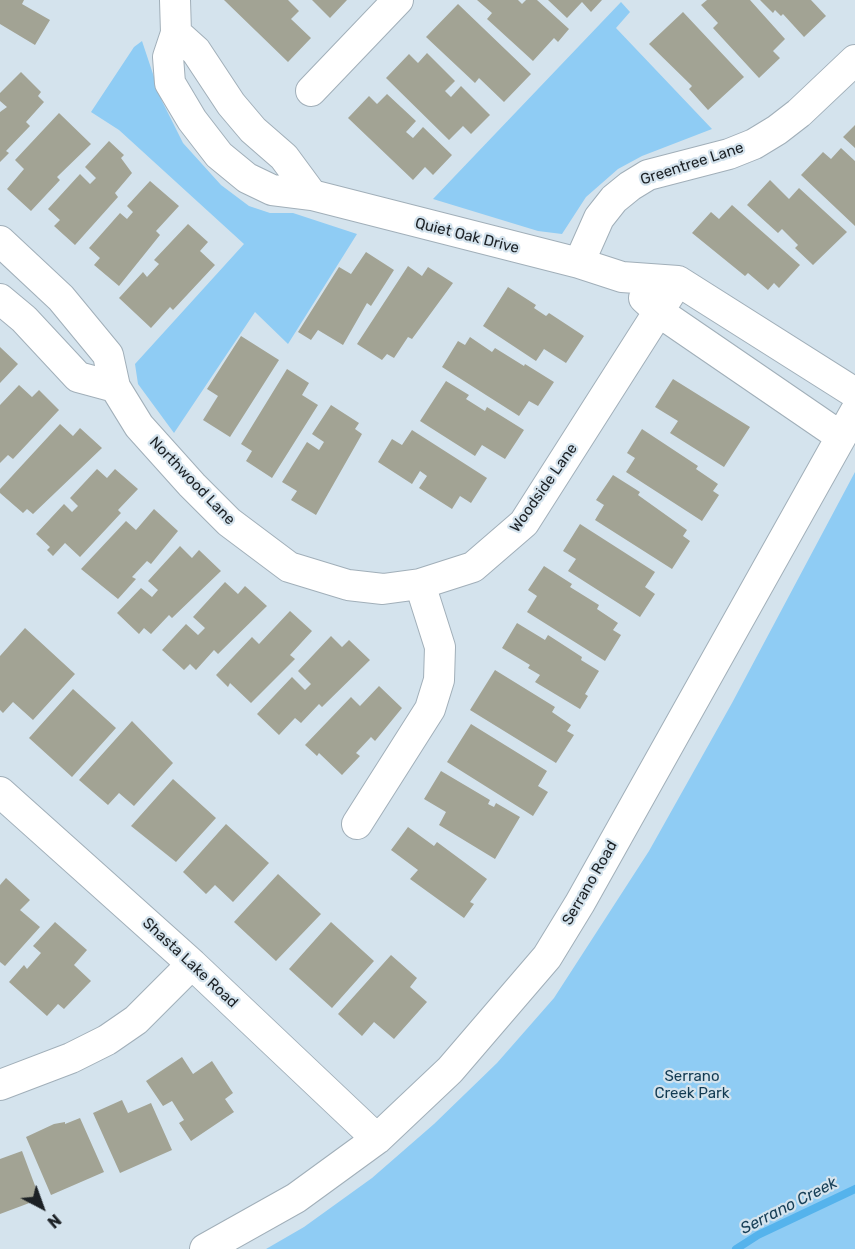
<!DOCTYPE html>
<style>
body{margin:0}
#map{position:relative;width:855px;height:1249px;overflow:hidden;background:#d4e3ed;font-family:Rubik,sans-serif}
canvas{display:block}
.north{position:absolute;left:12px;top:1177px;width:60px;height:60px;-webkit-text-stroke:4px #d4e3ed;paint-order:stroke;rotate:139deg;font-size:16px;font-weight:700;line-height:24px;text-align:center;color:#1c2125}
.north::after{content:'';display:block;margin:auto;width:21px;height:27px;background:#1c2125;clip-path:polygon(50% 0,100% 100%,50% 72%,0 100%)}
</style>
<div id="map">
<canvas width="855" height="1249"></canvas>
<div class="north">N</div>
</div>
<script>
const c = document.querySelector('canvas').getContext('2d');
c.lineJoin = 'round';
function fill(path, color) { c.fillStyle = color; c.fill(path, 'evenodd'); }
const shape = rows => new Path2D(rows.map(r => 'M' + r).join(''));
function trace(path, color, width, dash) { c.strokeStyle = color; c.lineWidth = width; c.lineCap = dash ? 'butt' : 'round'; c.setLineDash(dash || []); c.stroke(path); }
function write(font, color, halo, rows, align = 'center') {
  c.font = font + ' Rubik,sans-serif'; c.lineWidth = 4.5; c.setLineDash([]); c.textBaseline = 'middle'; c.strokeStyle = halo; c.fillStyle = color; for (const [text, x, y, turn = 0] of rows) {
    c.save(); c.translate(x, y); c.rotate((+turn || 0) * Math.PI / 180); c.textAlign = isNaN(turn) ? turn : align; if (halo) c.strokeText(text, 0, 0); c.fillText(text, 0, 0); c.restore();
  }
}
fill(shape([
 [621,2,630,12,616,28,712,129,642,156,618,169,586,197,562,234,538,231,433,199],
 [142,41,162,101,183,143,221,185,249,206,270,213,293,213,357,234,288,344,255,312,174,433,138,384,135,364,244,244,119,130,91,112,134,47],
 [855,472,855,1249,266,1249,304,1227,372,1178,434,1124,497,1063,554,998,649,851,732,703]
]), '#8fccf4');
trace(shape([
 [736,1249,758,1235,855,1189]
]), '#55b3ec', 8);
fill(shape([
 [0,0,24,0,22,4,50,20,35,45,0,24],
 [224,0,288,0,299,11,291,19,311,38,288,62],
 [312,0,347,0,330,18],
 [477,0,518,0,522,4,526,0,537,0,569,29,558,42,554,38,533,61,487,19,492,13],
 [548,0,602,0,591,12,582,2,567,18],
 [707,0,750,0,785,39,773,51,780,58,759,78,713,28,718,23,701,5],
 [760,0,811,0,826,16,804,37,783,14,781,16,775,10,773,13],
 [458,4,531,74,504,102,479,78,475,83,426,37],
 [683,12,744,77,708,110,689,89,692,86,649,44],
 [427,53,455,81,445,91,451,97,461,86,490,115,471,134,463,126,449,140,386,78,409,54,418,63],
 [21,72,41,92,38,96,44,102,26,122,30,126,6,151,9,153,0,162,0,112,7,107,0,101,0,93],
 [387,94,416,121,406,132,413,138,423,127,452,155,433,175,425,167,413,180,348,118,369,96,377,104],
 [59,113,91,144,57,177,60,180,31,211,7,189,24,169,15,160],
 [855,125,855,148,843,137],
 [109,141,124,155,121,158,132,173,115,193,118,197,75,245,54,226,60,220,48,209,80,174,90,184,96,178,85,167],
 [841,148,855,161,855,226,801,175,823,152,831,159],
 [770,180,789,199,799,188,847,232,813,265,795,248,798,245,782,229,778,233,747,205],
 [150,181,179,206,156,231,160,235,119,286,94,265,100,258,89,248,120,213,127,219,133,212,127,206],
 [732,205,800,265,779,288,774,283,768,290,748,273,745,276,692,233,711,212,719,219],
 [188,224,208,242,200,251,215,265,173,310,170,307,151,328,119,298,143,272,147,277,159,264,154,260],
 [366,252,394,270,371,306,367,303,343,345,318,330,311,340,298,332,339,267,351,274],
 [408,266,422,276,428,267,453,283,412,339,408,337,394,358,387,354,382,360,357,344],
 [508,287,536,305,534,308,546,316,549,313,584,336,566,363,544,349,536,361,483,326],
 [241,336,279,360,230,437,203,420,218,396,207,389],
 [470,337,492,352,495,348,524,366,525,364,554,382,538,406,529,401,519,416,442,367,458,341,465,345],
 [0,347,18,364,0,383],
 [287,369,309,383,302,395,318,405,272,478,246,461,252,451,241,444],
 [673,379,750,427,724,467,670,433,678,421,655,407],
 [446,381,469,395,466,399,485,411,487,407,524,430,505,459,482,445,475,456,420,421],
 [19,385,32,397,39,390,59,410,13,459,8,455,0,463,0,405],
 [331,405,359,423,355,429,362,434,316,515,291,500,297,491,282,482,307,442,319,450,324,442,312,434],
 [60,424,73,436,80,428,102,448,33,514,27,509,23,513,0,493,0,489],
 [642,429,698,466,696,469,718,484,713,491,719,495,702,521,626,472,635,458,627,453],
 [412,430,487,478,471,503,460,496,452,509,419,488,427,476,420,471,412,484,378,462,392,439,402,445],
 [97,469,107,478,115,469,138,489,118,510,121,513,80,557,65,543,53,556,47,550,50,547,36,534,64,504,72,512,78,506,70,498],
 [613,475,640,492,638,495,687,530,683,536,690,541,672,569,595,520,604,505,596,500],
 [154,509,178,531,151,564,147,561,132,577,136,579,118,599,81,569,126,521,136,530],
 [580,524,655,572,645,587,655,594,640,617,568,571,576,559,563,551],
 [180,546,192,558,199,550,221,571,172,618,169,615,151,634,144,628,139,634,117,613,141,588,152,597,158,590,148,581],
 [544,566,572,584,570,587,599,605,597,609,618,623,613,630,621,635,605,661,527,612,537,596,528,590],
 [225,582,238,594,245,586,267,606,218,654,214,650,196,670,190,664,184,670,162,650,186,624,198,635,205,628,193,617],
 [290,611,312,631,290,655,295,659,251,703,230,683,228,687,216,675,252,637,259,644],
 [517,623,545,640,548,635,582,657,581,660,599,671,585,694,588,696,580,709,535,682,540,675,528,668,530,665,502,648],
 [25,628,75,674,33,720,13,702,3,713,0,710,0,656],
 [331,636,342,647,349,640,370,660,322,707,319,704,301,723,295,718,279,735,257,714,292,677,305,690,311,684,298,671],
 [495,670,555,707,552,712,571,725,567,731,574,735,556,763,470,710],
 [379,686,402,708,375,741,371,737,356,753,360,756,342,775,319,753,317,756,305,745,351,697,360,706],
 [73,689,116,728,72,777,29,738],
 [132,721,173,763,134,806,119,793,108,805,79,780],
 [471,724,547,771,538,786,548,792,533,816,447,762],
 [441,771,490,800,488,804,494,807,496,803,520,817,495,859,439,825,446,812,424,799],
 [173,779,216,818,176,862,131,826],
 [226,824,269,863,233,902,215,885,206,894,183,872],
 [408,827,434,846,437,842,487,879,470,902,474,904,464,918,410,879,418,870,391,850],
 [278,874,321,914,276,961,234,922],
 [6,878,30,900,20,910,40,927,5,966,0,962,0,885],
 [55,922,87,950,74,965,91,981,64,1009,58,1004,47,1016,9,982,24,965,27,969,41,953,33,946],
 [331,922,374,961,332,1008,289,969],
 [391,955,417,978,410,987,427,1002,394,1039,374,1022,362,1036,338,1014],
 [182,1057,193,1074,212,1061,233,1093,225,1099,234,1112,191,1141,179,1123,184,1120,172,1101,163,1106,146,1081],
 [122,1100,128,1113,151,1103,172,1150,120,1173,93,1113],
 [80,1118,104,1172,51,1195,26,1137,54,1124,65,1122,65,1124],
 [22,1151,40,1199,0,1214,0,1159]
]), '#a2a394');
const minor = shape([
 [175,0,176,33,168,57,170,83,192,120,219,155,247,178,272,190,312,195,579,263,622,277,678,281,855,393],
 [176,33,196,51,231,104,253,130,284,157,312,195],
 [311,91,398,0],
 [0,241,61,298,108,355,115,387,139,426,192,485,229,522,289,567,348,585,383,589,420,584,473,567,524,523,678,281],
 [579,263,599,218,614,199,630,186,648,175,729,154,754,144,777,130,799,113,855,60],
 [644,298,659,312,840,436],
 [0,299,24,319,78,377,115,387],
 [0,792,192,964,377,1139],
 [357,824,430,709,439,680,440,647,420,584],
 [0,1085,71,1058,107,1040,136,1020,192,964],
 [205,1249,296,1198,377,1139,450,1070,547,957,580,903,855,412]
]);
trace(minor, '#a1afb9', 32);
trace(minor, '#fff', 30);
write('15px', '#1c2125', '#d4e3ed', [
 ["Greentree Lane",692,164,-18],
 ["Quiet Oak Drive",467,236,14],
 ["Northwood Lane",192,481,46],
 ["Woodside Lane",544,488,-55],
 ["Serrano Road",590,883,-60],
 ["Shasta Lake Road",190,963,43]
]);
write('15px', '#123a52', '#d4e3ed', [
 ["Serrano",692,1077],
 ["Creek Park",692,1094]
]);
write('italic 16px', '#173f57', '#d4e3ed', [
 ["Serrano Creek",789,1206,-27]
]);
</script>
